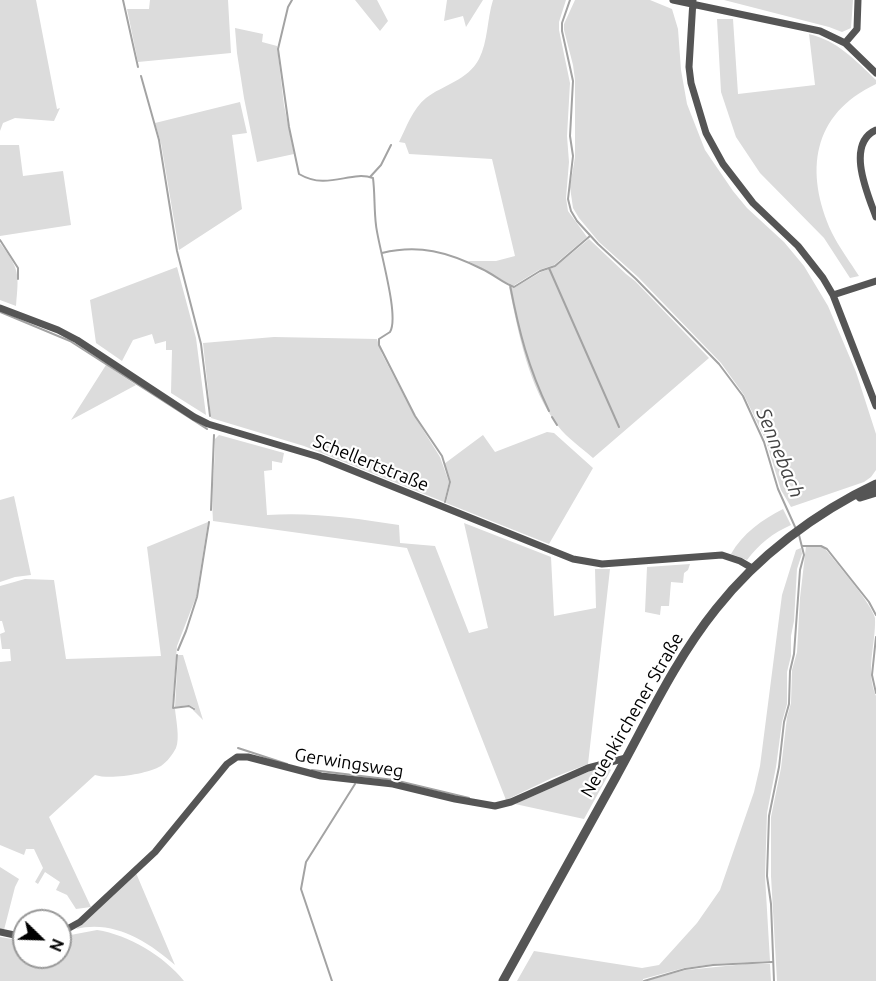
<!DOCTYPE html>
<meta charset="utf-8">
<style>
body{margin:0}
#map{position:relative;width:876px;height:981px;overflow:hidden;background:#fff;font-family:Ubuntu,sans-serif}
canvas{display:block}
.north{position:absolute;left:12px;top:909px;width:60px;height:60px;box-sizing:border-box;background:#fff;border:2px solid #999;border-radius:50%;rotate:113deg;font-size:16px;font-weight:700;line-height:24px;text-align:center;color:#000}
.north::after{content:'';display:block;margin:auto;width:21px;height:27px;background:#000;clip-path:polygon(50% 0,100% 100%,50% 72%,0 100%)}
</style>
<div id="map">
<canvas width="876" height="981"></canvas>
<div class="north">N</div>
</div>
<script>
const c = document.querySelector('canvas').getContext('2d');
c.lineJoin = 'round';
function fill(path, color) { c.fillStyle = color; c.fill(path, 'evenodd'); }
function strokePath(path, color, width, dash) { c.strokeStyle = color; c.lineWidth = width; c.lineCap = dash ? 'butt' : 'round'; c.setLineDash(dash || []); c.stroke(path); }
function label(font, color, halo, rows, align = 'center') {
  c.font = font + ' Ubuntu,sans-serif'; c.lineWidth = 4.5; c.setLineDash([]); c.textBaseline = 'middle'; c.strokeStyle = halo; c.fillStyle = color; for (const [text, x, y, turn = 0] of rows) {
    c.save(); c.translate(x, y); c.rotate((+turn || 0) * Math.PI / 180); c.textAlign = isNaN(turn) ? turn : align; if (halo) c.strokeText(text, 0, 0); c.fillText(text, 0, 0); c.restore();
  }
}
const green = new Path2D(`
 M0,0H36L57,109L60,108L54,121L15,118L3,123L0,131Z
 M150,0H228L231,53L138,62L127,9H149Z
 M355,0H377L388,21L380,31Z
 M447,0H483L466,27L463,16L444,21Z
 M493,0H566L559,22V30L570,83L567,136L569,162L566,198L568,211L587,237L554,265L539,270L513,286L468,261H496L515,256L492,159L409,154L405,143L399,142C406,128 413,108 426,98C443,85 468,80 479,59C488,42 487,19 493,0Z
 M575,0H650L672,9L678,29L681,70L687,104L705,150L733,191L747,208L784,242L804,266L828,306L856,372L876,434V470L871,477L864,482L791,507L781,490L766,441L744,395L721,363L638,277L599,242L579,218L573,208L570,187L575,157V80L573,65L564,30V24Z
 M724,0H853L851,28L842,32L829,27Z
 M717,19H733L738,94L815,85L809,34C838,41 855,60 876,80V84C812,114 804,172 832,233C839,247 850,262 859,276L850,278L824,238L760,173L736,137L721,92Z
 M235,28L263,34L262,42L277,46L284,105L294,154L257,162L244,98L237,53Z
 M240,102L247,133L232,135L242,209L179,250L161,143L155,123Z
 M0,145H19L23,176L63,171L71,225L0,236Z
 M589,239L626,274L635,281L709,358L593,458C582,448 567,438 558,426C528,386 519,335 509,287L514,288L541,272L555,267Z
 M0,243C20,270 19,273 16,306L0,300Z
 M177,267L196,338L206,415L171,393L172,350H166V341L155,344L152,334L133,340L122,361L96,343L90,300Z
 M274,337L377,339L382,354L415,417L440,457L449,482L444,502L304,446L211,418L203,343Z
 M106,365L136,385L71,420Z
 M547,432L554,433L593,468L549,544L446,503L451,482L444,464L483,435L495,452Z
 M219,435L284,453L282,463L272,461V470L264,471L267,515C312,512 354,518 399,525L400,543L435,546L469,633L488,628L464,523L551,557L554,616L596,608L595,569H610L588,764L552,778L506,800L407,548L213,521C211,495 215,466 215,439Z
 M14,496L31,575L15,577L0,582V500Z
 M783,509L791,525C773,533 759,544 747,560L731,554C742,534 763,519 783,509Z
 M208,522L196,597L177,646L172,709H175C176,720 180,738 176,748C173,754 167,762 161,766C147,774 110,780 95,775L49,817L91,907L76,909L67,895L56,890L60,882L45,872L38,884L35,882L43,868L34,849H26L24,855L0,845V662L11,661L10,649H2L0,634L5,632L2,621H0V586L25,579L54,580L66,659L161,656L147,547Z
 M806,546H821L826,550C837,564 872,604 875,618C876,644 865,670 876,696V981H777L771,876V817L781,768L787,717L791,703L792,670L797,652L800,598Z
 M801,548L802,554L797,569L794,621L791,636V656L787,672V704L782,722L776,767L767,813L765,876L770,961L714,964L684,968L643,979V981H517L534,951L642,968L659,965L697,923L720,890L754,792L760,766L782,595L796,550Z
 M690,564L688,570L684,573L683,583L671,582L669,606H661L660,615L645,612L647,567Z
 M178,655H183L203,720L193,710L195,708L189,705L175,707Z
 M608,767L611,770L584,819L515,804L590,771Z
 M0,867L19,879L15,887L4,930L0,929Z
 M136,873L175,965C147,941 114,920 76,929Z
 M97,930C129,935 164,956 184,981H0V937L24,941V957H60V937Z
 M746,964H770L771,981H645L686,970Z`);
const stream = new Path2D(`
 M123,0L138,67
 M292,0L288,7L278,49L289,127L299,174C328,191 350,170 373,178C375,194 374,210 376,225C378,246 400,316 390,332L379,339V345L415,416L442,456L450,482L445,502
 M570,0L562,23V31L573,81L570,136L573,156L568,199L571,211L577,221L598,244L636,279L719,364L743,396L764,442L778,489L796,529
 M141,76L159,140L177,251L201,344L210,416
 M370,177L381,165L391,145
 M0,240L18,268V279
 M382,253C419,244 448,252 482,269C493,274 503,283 514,287L540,271L555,266L590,236
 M549,268L619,427
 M510,285C519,332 528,367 549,411
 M0,312L70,341L207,429
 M552,417L557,425
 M211,510L214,435
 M803,546H821L827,549L869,602L876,615
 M876,637L872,675L876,693
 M178,650L186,631L197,597L209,522
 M177,655L173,708L189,706L194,709
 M238,748L287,764
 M312,770L394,780L469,798
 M332,981L301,889L306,862L355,784
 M644,981L685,969L713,965L772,962
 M774,981L771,904L767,876L769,816L779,767L784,722L789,704L790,671L794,654L800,570L804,555L799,535`);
const minor = new Path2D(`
 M673,0L820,31L845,43L876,73
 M693,0L689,67L691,83L706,133L723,164L753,203L798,246L823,278L833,295L876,406
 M845,43L857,29L858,0
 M876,130C845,144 868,195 876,217
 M833,295L876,281
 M0,308L58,330L77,340L194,417L208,424L319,457L573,559L602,564L722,555L740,561L752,568
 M0,932L24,937
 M60,933L80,922L155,852L227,764L237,757H248L321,776L393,784L455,799L495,806L511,802L588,768L626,758`);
const tertiary = new Path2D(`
 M860,497L876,492
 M503,981C541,913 578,845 616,777C647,721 675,660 716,609C757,557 816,512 876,484`);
const streetNames = [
 ["Schellertstraße",371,463,22],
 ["Neuenkirchener Straße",632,715,-60],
 ["Gerwingsweg",349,763,9]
];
const waterNames = [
 ["Sennebach",780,453,68]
];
fill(green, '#dcdcdc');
strokePath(stream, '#a3a3a3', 2);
strokePath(minor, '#555', 7);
strokePath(tertiary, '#555', 9);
label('18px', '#000', '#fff', streetNames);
label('italic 20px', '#444', '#fff', waterNames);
</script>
